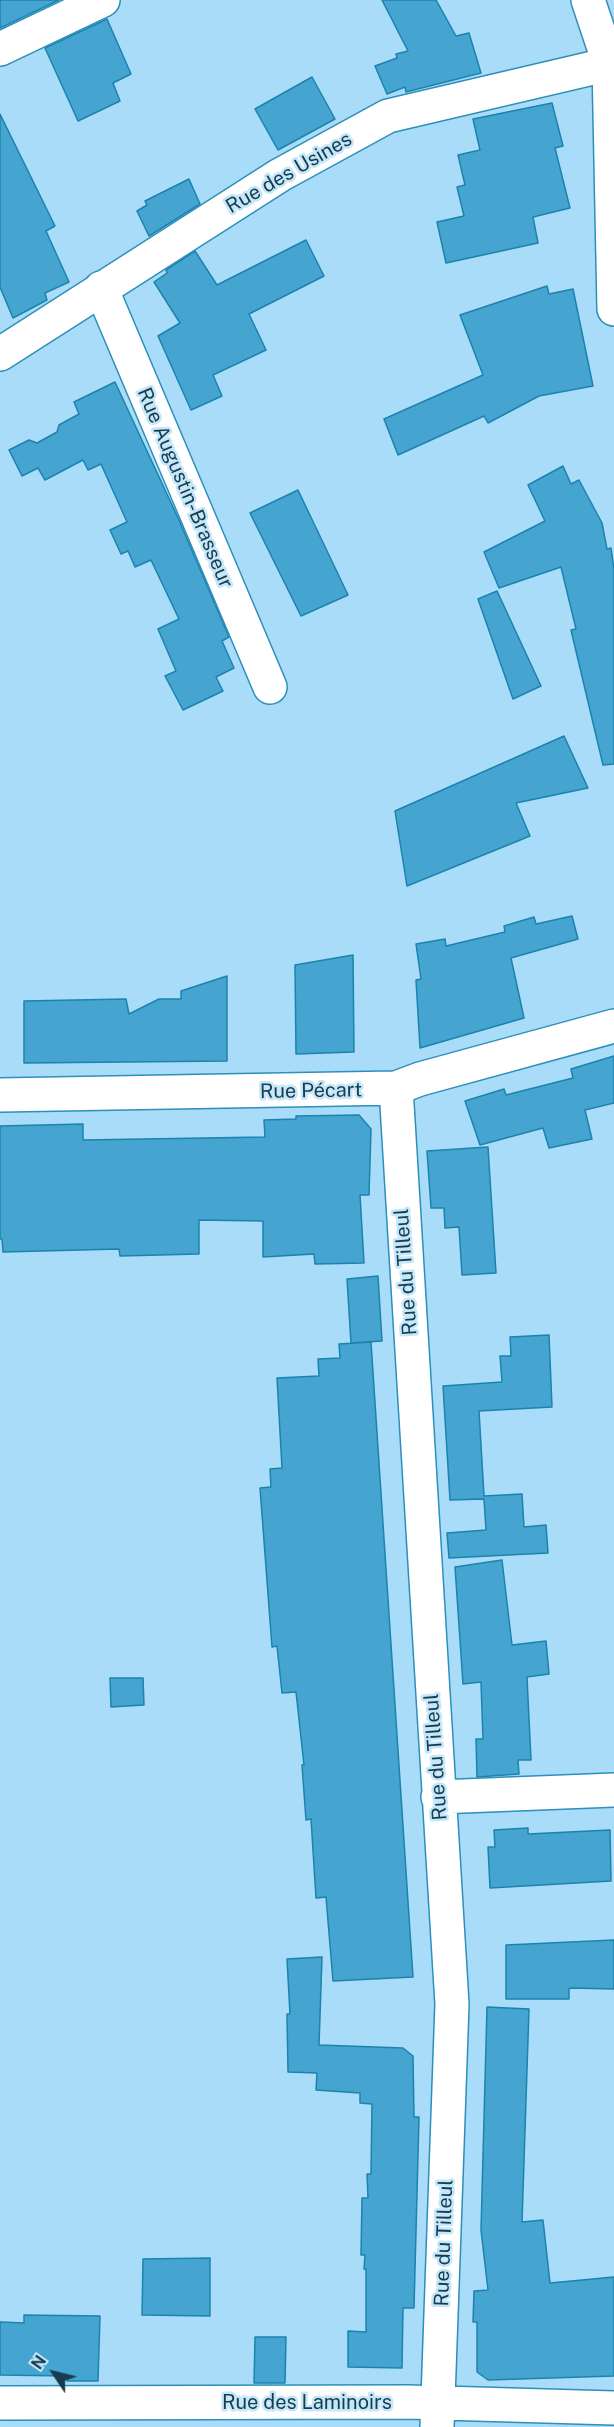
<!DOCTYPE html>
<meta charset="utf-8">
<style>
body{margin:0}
#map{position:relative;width:614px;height:2427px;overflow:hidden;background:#a9dcf8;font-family:"Public Sans",sans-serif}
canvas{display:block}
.north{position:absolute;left:24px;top:2343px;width:60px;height:60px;-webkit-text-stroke:4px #c5e7f9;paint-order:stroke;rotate:305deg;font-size:16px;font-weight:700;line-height:24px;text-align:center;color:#153d4f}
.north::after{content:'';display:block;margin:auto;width:21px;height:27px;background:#153d4f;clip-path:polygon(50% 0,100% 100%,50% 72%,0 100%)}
</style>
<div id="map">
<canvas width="614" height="2427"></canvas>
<div class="north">N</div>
</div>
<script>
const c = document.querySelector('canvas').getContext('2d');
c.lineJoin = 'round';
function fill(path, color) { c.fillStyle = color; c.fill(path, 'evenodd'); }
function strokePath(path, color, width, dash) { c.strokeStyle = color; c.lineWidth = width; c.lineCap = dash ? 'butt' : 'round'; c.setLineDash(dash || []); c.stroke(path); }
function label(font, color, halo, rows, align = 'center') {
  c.font = font + ' "Public Sans",sans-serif'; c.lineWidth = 5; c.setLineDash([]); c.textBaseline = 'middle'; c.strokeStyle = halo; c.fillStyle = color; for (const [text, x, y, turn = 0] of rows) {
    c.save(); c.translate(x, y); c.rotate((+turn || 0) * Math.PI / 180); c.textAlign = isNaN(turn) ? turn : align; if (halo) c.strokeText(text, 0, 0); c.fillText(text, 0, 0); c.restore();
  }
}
const building = new Path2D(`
 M0,0H59L0,28Z
 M382,0H436L456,36L469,33L481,73L406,92L405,87L387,94L375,66L397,58L396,54L408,51Z
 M107,19L131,74L113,83L120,101L78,121L45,48Z
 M312,77L335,119L278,150L255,109Z
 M552,103L563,146L555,148L570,208L533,217L538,243L446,263L437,222L464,216L457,187L465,185L458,155L480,150L473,119Z
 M0,114L55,226L46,231L69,282L45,293L47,300L13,318L0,287Z
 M189,179L200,204L149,236L137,211L147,205L145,201Z
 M306,240L324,276L249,314L266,350L213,375L222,396L191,410L158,336L180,323L154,282L167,273L166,270L195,251L217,285Z
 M547,286L549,294L573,289L593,386L539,396L488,423L484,416L398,455L384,419L483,375L460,315Z
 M115,382L179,520L229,637L222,641L234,668L216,677L223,691L183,710L165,676L176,671L158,629L179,619L151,560L135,567L128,551L121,554L110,530L127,522L101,464L88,470L83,460L45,480L38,468L22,476L9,450L29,440L37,443L57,432L59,425L79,414L74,402Z
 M563,466L571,484L579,480L602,523L607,549L611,548L614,569V764L603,765L571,630L576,629L561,567L499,588L484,552L545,521L528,485Z
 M298,490L348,595L301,616L250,513Z
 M497,591L541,686L513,699L478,599Z
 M564,736L588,788L516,803L530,836L407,886L395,811Z
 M572,916L578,939L511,958L524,1018L420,1048L416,980L421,979L416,944L445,939L446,946L505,932L504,926L534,917L536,924Z
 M353,955L354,1052L296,1054L295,965Z
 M227,976V1061L24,1063V1001L126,999L129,1014L159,999H181V991Z
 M614,1056V1103L585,1110L592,1139L549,1148L543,1128L480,1145L465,1101L504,1089L506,1095L573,1078L571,1069Z
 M359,1115L371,1129L369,1195H360L364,1263L315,1264L314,1254L263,1257V1221L199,1220V1254L120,1256L119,1249L3,1252L2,1239H0V1126L83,1124V1140L265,1137L264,1120L296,1119V1116Z
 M488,1147L496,1273L462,1275L459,1227L445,1228L444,1208H431L427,1151Z
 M378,1276L382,1341L351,1343L347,1279Z
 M549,1335L552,1407L479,1411L484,1496L522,1494L524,1527L546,1525L548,1553L449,1558L447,1533L486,1530L484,1499L450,1500L443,1386L502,1382L500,1356H511L510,1337Z
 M371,1342L413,1977L333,1981L326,1897L316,1898L311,1819L306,1820L302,1765H304L296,1692L282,1693L277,1646L272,1647L260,1488L271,1487L270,1469L282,1468L277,1378L319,1376L318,1359L340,1358L339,1344Z
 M502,1560L512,1645L546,1641L549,1674L527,1677L531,1760H518L519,1774L477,1777L476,1739H483L481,1682L463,1684L455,1567Z
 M110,1678H143L144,1705L111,1707Z
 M528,1828V1834L610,1830L611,1881L490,1888L488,1847H495L494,1830Z
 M614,1940V1989L571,1988L569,1989V1999H506V1945Z
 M322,1957L319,2045L403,2048L413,2056L414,2117H419L414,2308H403L402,2368L348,2367V2331L366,2332V2269H364L365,2255H361L362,2198H368L367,2174H371L372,2104L360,2103V2093L316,2090L317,2073L288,2072L287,2014H290L287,1959Z
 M487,2007L529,2009L522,2222L543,2220L550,2283L614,2277V2376L488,2380L477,2372V2322H473L474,2291L488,2290L481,2230Z
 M210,2258V2316L142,2315L143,2259Z
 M24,2315L100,2316L98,2381H67V2376L0,2375V2322L24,2323Z
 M255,2337H286L285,2383H254Z`);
const minor = new Path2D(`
 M588,0L609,63L614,309
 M0,49L103,0
 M101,288L270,687
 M0,354L280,175L388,116L614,63
 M396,1088L452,2004L437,2427
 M0,1095L396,1088L420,1079L614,1026
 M438,1797L614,1790
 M0,2403L408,2402L614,2408`);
const streetNames = [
 ["Rue des Usines",289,173,-30],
 ["Rue Augustin-Brasseur",185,488,67],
 ["Rue Pécart",311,1091,-1],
 ["Rue du Tilleul",406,1272,-94],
 ["Rue du Tilleul",436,1757,-94],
 ["Rue du Tilleul",444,2243,-88],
 ["Rue des Laminoirs",307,2403]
];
fill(building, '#46a4d1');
strokePath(building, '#1c83ae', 1.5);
strokePath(minor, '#2d8fba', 36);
strokePath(minor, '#fff', 33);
label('20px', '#153d4f', '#c5e7f9', streetNames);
</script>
